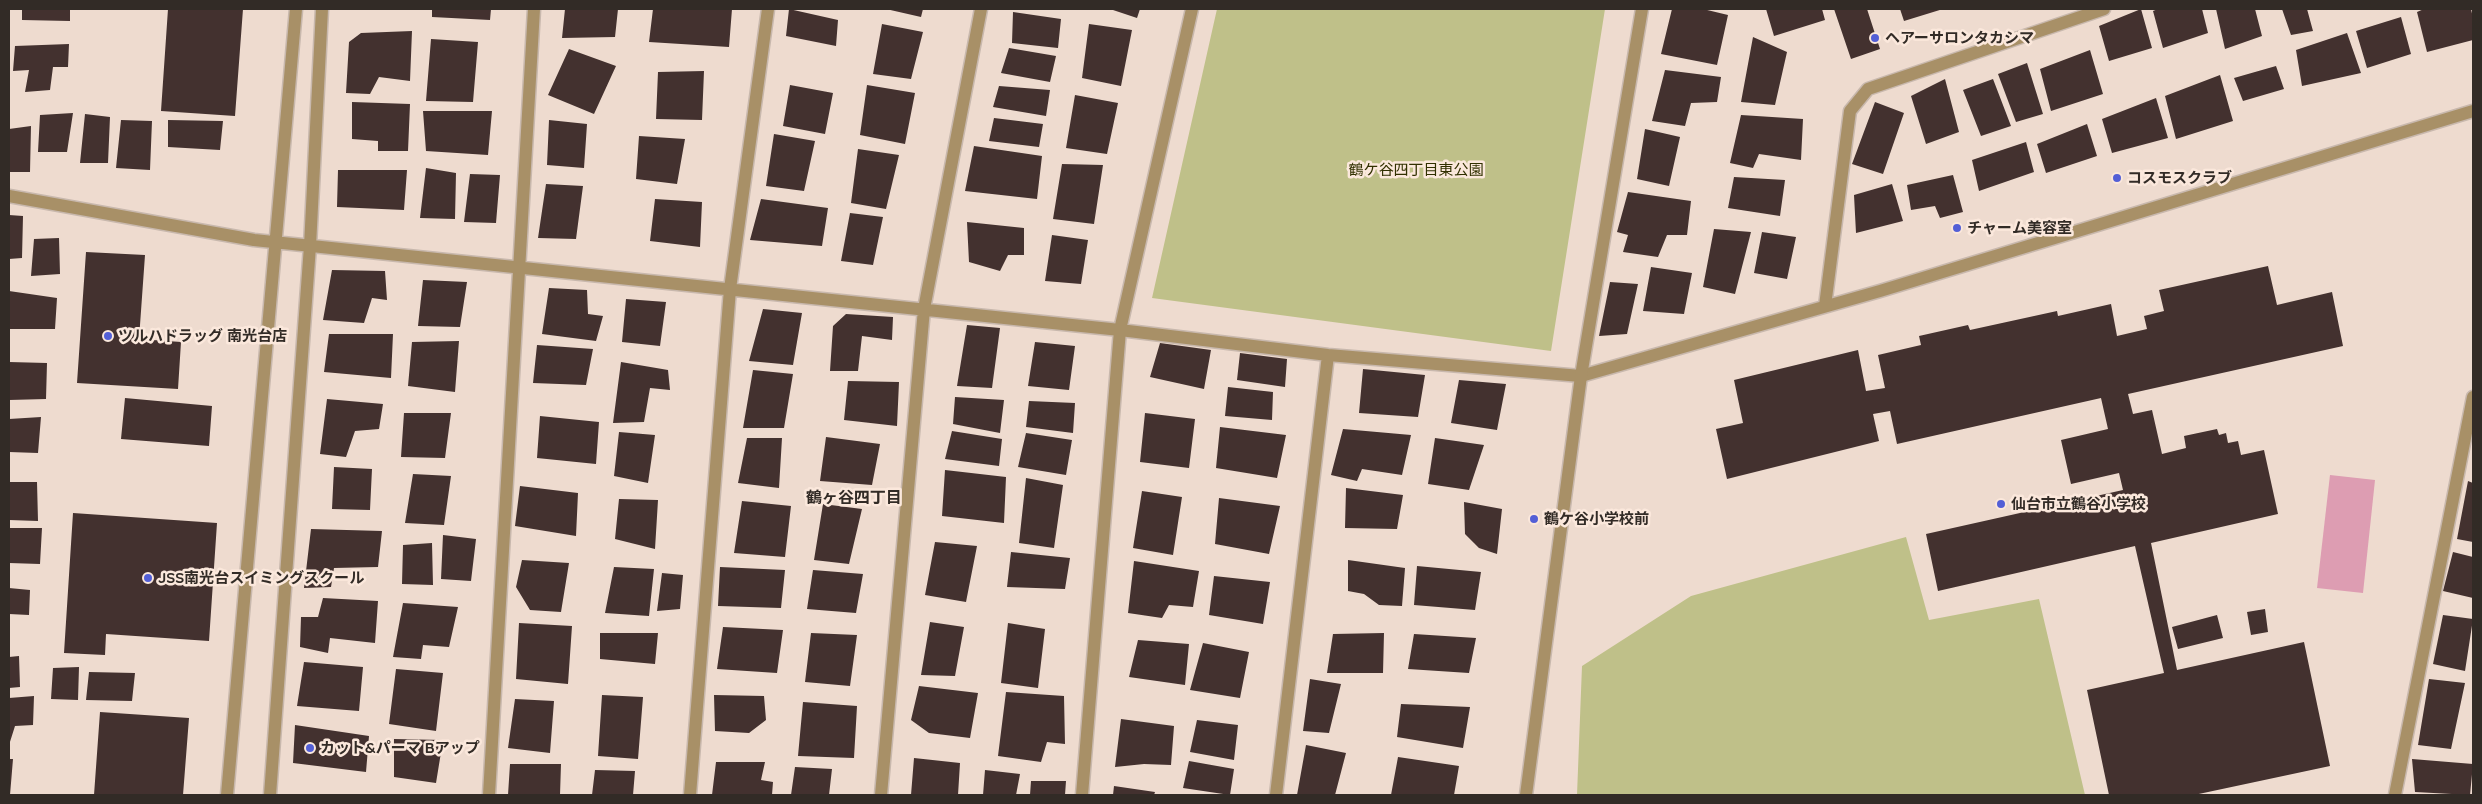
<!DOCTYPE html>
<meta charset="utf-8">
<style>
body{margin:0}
#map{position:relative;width:2482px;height:804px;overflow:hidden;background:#eedbcf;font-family:Quicksand,sans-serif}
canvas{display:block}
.frame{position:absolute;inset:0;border:10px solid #322b26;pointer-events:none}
</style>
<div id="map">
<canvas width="2482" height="804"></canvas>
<div class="frame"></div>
</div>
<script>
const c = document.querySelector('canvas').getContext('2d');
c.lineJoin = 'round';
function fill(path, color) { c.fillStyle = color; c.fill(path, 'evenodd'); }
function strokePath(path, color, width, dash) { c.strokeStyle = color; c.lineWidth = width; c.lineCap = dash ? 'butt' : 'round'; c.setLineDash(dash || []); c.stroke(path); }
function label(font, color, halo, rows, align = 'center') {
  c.font = font + ' Quicksand,"Noto Sans JP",sans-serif'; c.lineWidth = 5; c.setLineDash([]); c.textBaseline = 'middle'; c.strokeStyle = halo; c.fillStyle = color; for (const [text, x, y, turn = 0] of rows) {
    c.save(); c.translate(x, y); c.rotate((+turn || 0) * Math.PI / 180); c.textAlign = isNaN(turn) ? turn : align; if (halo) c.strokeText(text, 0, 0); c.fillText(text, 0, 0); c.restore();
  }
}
const green = new Path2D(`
 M1217,9H1605L1551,351L1152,298Z
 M1906,537L1929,620L2039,599L2085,795H1577L1582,666L1691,596Z`);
const water = new Path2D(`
 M2330,475L2375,480L2363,593L2317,588Z`);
const building = new Path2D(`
 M22,9H70V21L22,20Z
 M168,9H243L235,116L161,111Z
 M432,9H491L490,20L432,17Z
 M565,9H618L615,37L562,38Z
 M653,9H732L729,47L649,42Z
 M789,9L838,20L836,46L786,36Z
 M886,9H923L921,17Z
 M1110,9H1140L1137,18Z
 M1672,9H1703L1728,15L1717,65L1661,54Z
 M1766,9H1822L1825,20L1774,36Z
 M1834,9H1867L1880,49L1851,59Z
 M1900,9H1943L1904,21Z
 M2141,9L2152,48L2109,61L2099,26Z
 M2158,9H2202L2208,33L2163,48L2153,11Z
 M2216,9H2255L2262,36L2225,49Z
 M2282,9H2307L2313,31L2291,35Z
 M2424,9H2471L2473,18V40L2427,52L2417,12Z
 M1013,12L1061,19L1058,48L1012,43Z
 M2401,17L2411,54L2367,68L2356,31Z
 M882,24L923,32L911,79L873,74Z
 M1089,24L1132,30L1121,86L1082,78Z
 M412,31L410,81L379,77L370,94L346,93L349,42L361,33Z
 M2347,33L2361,73L2302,86L2296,50Z
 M1753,37L1787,52L1775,105L1741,102Z
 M431,39L478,42L473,102L426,101Z
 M69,44L68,67H53L50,90L25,92L29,70L13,71L15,46Z
 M1009,48L1056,56L1050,82L1001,73Z
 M569,49L616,66L594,114L548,95Z
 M2090,50L2103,94L2051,111L2040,69Z
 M2027,63L2043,114L2016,122L1998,74Z
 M2276,66L2284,89L2243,101L2234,78Z
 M1665,70L1721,77L1717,102L1691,103L1685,126L1652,121Z
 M704,71L702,120L656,119L658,72Z
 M2220,75L2233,121L2176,139L2165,96Z
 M1945,79L1959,132L1926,144L1911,96Z
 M1993,79L2011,126L1981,136L1963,90Z
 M790,85L833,93L825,134L783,126Z
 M867,85L915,93L905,144L860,135Z
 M999,86L1050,90L1046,116L993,107Z
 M1075,95L1118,103L1107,154L1066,148Z
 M2156,98L2168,138L2112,153L2102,119Z
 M352,102L410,104L408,151H378V141L352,139Z
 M1875,102L1904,113L1883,174L1852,164Z
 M423,111H492L488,155L426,151Z
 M73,113L67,152H38L40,115Z
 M85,114L110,117L108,163H80Z
 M1741,115L1803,119L1801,160L1759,154L1753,168L1730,163Z
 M994,118L1043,124L1039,147L989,141Z
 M121,120L152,121L150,170L116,168Z
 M168,120L223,121L220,150L168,147Z
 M549,120L587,124L584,168L547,165Z
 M2087,124L2097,156L2046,173L2037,144Z
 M31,126L30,172H9V129Z
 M1645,129L1680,137L1669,186L1637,179Z
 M774,134L815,141L804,191L766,186Z
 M639,136L685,139L677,184L636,179Z
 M2026,142L2034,172L1979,191L1972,160Z
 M974,146L1042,156L1037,199L965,191Z
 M858,149L899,155L886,209L851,203Z
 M1062,164L1103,165L1094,224L1053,219Z
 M426,168L456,173L455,219L420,218Z
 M338,170H407L404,210L337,207Z
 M470,174L500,175L496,223L464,222Z
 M1953,175L1963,212L1940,218L1935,206L1911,210L1907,185Z
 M1734,177L1785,180L1780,216L1728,208Z
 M546,184L583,186L576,239L538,238Z
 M1892,184L1903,221L1856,233L1854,195Z
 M1628,192L1691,201L1687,235H1667L1658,257L1623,252L1628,235L1617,232Z
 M655,199L702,202L700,247L650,241Z
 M761,199L828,208L822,246L750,240Z
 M850,213L883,217L873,265L841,261Z
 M9,215L23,216L22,258L9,259Z
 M967,222L1024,228V255H1008L1000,271L969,262Z
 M1714,229L1751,232L1735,294L1703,287Z
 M1762,232L1796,237L1787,279L1754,273Z
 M1052,235L1088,240L1081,284L1045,281Z
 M59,238L60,274L31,276L34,239Z
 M86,252L145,255L139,339L181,342L178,389L77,383Z
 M2268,266L2277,305L2332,292L2343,346L2128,394L2133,414L2152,410L2162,454L2186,448L2184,436L2217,429L2219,435L2226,433L2228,443L2238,441L2241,455L2264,450L2278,514L2151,543L2177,670L2304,642L2330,766L2194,795H2109L2087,690L2164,673L2135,546L1938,591L1926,534L2123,490L2119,473L2071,484L2061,440L2108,429L2101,398L1897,444L1890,411L1873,414L1879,441L1727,479L1716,429L1743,423L1734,380L1858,350L1866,391L1885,388L1878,355L1921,345L1919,336L1968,325L1970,330L2057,311L2058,316L2111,304L2117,336L2147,329L2144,316L2164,311L2159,290Z
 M1651,267L1692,273L1684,314L1643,311Z
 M332,270L385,271L387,300L372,298L364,323L323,320Z
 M423,280L467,282L460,327L418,326Z
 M1610,282L1638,284L1627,334L1599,336Z
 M549,288L587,290L588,314L603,316L596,341L542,334Z
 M9,291L57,298L55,329H9Z
 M626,299L666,302L660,346L622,342Z
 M763,309L802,313L793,365L749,361Z
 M846,314L893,317L892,340L862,336L858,371H830L833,326Z
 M967,325L1000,328L992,388L957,386Z
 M329,334H393L391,378L324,372Z
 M459,341L455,392L408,386L412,342Z
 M1035,342L1075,346L1069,390L1028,386Z
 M1160,343L1211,350L1204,389L1150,377Z
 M537,345L593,349L586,385L533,383Z
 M1240,353L1287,359L1285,387L1237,380Z
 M9,362L47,363L46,399L9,400Z
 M621,362L668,370L670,390L650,388L644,422L613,423Z
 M1363,369L1425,375L1418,417L1359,413Z
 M753,370L793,374L784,428H743Z
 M1459,380L1506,384L1497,430L1451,423Z
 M848,381L899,382L897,426L844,420Z
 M1228,387L1273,392L1272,420L1225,416Z
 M955,397L1004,400L1000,433L953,424Z
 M125,398L212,406L209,446L121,439Z
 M327,399L383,404L379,429L355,431L346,457L320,454Z
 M1029,401L1075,403L1073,433L1026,427Z
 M404,413H451L445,458L401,457Z
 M1145,413L1195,419L1189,468L1140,462Z
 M540,416L599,422L596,464L537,458Z
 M41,417L38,453L9,452V419Z
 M1220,427L1286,435L1277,478L1216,468Z
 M1343,429L1411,435L1402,475L1362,469L1357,481L1331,475Z
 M952,431L1002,439L999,466L945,459Z
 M619,432L655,435L648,483L614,476Z
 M1026,433L1072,440L1066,475L1018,467Z
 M826,437L880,444L872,485L820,481Z
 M747,438H782L779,488L738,483Z
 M1435,438L1484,445L1469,490L1428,484Z
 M334,467L372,469L370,510L332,509Z
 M945,470L1006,477L1004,523L942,516Z
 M413,474L451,476L444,525L405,523Z
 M1026,478L1063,485L1054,548L1019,543Z
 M2468,481L2473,483V542L2457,539Z
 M9,482H37L38,521L9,520Z
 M520,486L578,493L576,536L515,526Z
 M1346,488L1403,495L1397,529L1345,528Z
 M1142,491L1182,497L1173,555L1133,548Z
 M1219,498L1280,506L1269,554L1215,544Z
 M619,499L658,500L655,549L615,539Z
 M742,501L791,506L785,557L734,553Z
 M1464,502L1502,509L1497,554L1479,548L1465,534Z
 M823,504L862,509L849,564L814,560Z
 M73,513L217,523L209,641L106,634L105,655L64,653Z
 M9,528H42L40,564L9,563Z
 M311,529L382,531L378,567L334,568L331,587L304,588Z
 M443,535L476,539L471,581L441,579Z
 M935,542L977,546L966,602L925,595Z
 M432,543L433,585L402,584L403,545Z
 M1011,552L1070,558L1065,589L1007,587Z
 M2453,552L2473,557V598L2443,591Z
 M522,560L569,563L561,612L530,610L516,587Z
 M1348,560L1405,568L1402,606L1379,605L1364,594L1348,591Z
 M1134,561L1199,571L1193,607L1169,605L1162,618L1128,613Z
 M1417,566L1481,572L1475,610L1414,605Z
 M614,567L654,569L649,616L605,613Z
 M720,567L785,570L781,608L718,606Z
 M813,570L863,574L856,613L807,609Z
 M662,573L683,575L680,609L657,611Z
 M1214,576L1270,582L1263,624L1209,615Z
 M9,588L30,590L29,615L9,614Z
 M323,598L378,601L375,643L330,638L328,653L300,647L301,617H318Z
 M403,603L458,607L449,647L423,645L421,659L393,657Z
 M2265,609L2268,632L2251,635L2247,612Z
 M2217,615L2223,638L2178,649L2172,627Z
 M2443,615L2473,619L2465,671L2433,664Z
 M930,622L964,627L955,676L921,675Z
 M519,623L572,626L568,684L516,679Z
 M1008,623L1045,629L1038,688L1001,683Z
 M723,627L783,630L777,673L717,669Z
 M600,633H658L655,664L600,659Z
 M811,633L857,635L850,686L805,682Z
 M1384,633L1383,673H1327L1333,634Z
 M1414,634L1476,638L1469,673L1408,669Z
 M1138,640L1189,644L1185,685L1129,677Z
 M1203,643L1249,652L1240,698L1190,690Z
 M19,656L20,687L9,688V657Z
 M304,662L363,667L359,711L297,706Z
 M79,667L78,700L51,699L53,668Z
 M396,669L443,673L436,731L389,724Z
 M89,672L135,673L132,701L86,700Z
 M1310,679L1341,684L1329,733L1303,731Z
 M2429,679L2465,683L2451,749L2418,745Z
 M919,686L978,693L970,738L929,733L911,720Z
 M1006,692L1064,696L1065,744L1047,742L1041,762L998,756Z
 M602,695L643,697L638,759L598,756Z
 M714,695L764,696L766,720L749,733L715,731Z
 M34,696L33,725L15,726L9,745V698Z
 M515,699L554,701L550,753L508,748Z
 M803,702L857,706L854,758L798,756Z
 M1401,704L1470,707L1463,748L1397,737Z
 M100,712L189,718L183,795H94Z
 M1121,719L1174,726L1171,765L1144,764L1115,767Z
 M1197,720L1238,725L1234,760L1190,752Z
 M295,725L369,736L366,772L293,763Z
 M394,739L443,740L436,783L394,777Z
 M1306,745L1346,753L1335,795H1297Z
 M1398,757L1459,766L1454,795H1391Z
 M914,758L960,763L958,795H911Z
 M9,759H13L10,795H9Z
 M2412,759L2473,764L2470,795L2415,792Z
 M1189,761L1234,769L1230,795L1183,788Z
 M716,762H765L761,780L773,782L772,795H712Z
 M510,764H561L560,795H508Z
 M795,767L832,769L829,795H791Z
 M595,770L635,771L633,795H592Z
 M985,770L1020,774L1016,795H983Z
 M1031,781H1066L1065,795H1030Z
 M1114,786L1155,792L1154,795H1113Z`);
const minor = new Path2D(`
 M9,196L254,240L1120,330L1328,355L1581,376L1880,291L2473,111
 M1825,306L1850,111L1868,89L2104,9
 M227,795L296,9
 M270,795L310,246L322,9
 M489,795L534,9
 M690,795L730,289L768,9
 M881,795L924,309L981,9
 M1082,795L1120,330L1192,9
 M1276,795L1328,355
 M2395,795L2473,397`);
const tertiary = new Path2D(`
 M1526,795L1581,376L1642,9`);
const markers = [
 [1875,38,5,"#535fd6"],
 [2117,178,5,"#535fd6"],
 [1957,228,5,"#535fd6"],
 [108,336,5,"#535fd6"],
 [2001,504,5,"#535fd6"],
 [1534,519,5,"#535fd6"],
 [148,578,5,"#535fd6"],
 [310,748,5,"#535fd6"]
];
const poiNames = [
 ["ヘアーサロンタカシマ",1885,38],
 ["コスモスクラブ",2127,178],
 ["チャーム美容室",1967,228],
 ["ツルハドラッグ 南光台店",118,336],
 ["仙台市立鶴谷小学校",2011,504],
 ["鶴ケ谷小学校前",1544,519],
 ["JSS南光台スイミングスクール",158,578],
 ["カット&パーマ Bアップ",320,748]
];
const parkNames = [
 ["鶴ケ谷四丁目東公園",1416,170]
];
const neighbourhoodNames = [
 ["鶴ヶ谷四丁目",854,498]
];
fill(green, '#bfc089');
fill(water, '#dd9db2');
fill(building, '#43312f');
strokePath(minor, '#c8b8ad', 15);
strokePath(tertiary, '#c8b8ad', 15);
strokePath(minor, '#a89067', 12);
strokePath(tertiary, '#a89067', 12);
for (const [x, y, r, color] of markers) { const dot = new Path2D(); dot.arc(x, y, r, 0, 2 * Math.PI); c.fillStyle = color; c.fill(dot); strokePath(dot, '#fbe8dc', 2); }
label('bold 15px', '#322b26', '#fbe8dc', poiNames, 'left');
label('15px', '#313000', '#fbe8dc', parkNames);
label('bold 16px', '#322b26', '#fbe8dc', neighbourhoodNames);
</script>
